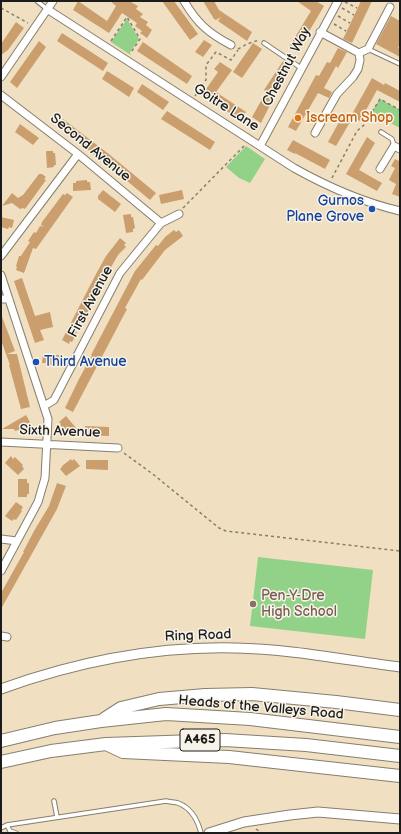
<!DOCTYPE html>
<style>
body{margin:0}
#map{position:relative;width:401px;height:834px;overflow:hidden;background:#f0e0c1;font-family:"Balsamiq Sans",sans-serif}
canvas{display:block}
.frame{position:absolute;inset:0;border:2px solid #1c1c1c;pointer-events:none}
</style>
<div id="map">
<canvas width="401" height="834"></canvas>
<div class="frame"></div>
</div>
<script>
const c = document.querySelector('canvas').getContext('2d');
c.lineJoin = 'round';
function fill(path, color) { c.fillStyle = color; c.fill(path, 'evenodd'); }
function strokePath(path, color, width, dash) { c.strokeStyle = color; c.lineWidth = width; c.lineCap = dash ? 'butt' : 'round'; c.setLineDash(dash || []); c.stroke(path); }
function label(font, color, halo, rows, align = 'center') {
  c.font = font + ' "Balsamiq Sans",sans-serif'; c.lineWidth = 3; c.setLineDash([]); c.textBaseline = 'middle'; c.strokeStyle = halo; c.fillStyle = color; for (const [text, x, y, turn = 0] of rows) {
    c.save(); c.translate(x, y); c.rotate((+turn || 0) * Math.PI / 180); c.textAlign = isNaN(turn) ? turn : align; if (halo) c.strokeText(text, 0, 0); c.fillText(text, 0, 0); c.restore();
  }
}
const green = new Path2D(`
 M127,19L139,39L129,54L111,42Z
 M380,99L398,109L400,106V128L371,113Z
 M246,146L265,159L250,183L239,178L226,167Z
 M258,557L373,570L365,639L250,626Z`);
const building = new Path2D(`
 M78,1L107,21L116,6L110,1H129L138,6L136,9L143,14L140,17L148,22L146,25L152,30L147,38L140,33L142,31L135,26L137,23L122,13L109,33L73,10Z
 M162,1H174L198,34L190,40Z
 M203,1H214L219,10L252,32L247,41L218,21L221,17L216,20L214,19Z
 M297,1H316L324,6L297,52L289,47L311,11Z
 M361,1H372L352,43L343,39Z
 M391,16L400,21V43L398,48L400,49V57L376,44Z
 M16,22L24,28L8,50L1,55V44Z
 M62,33L108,63L103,71L57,41Z
 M204,40L212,45L203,57L195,52Z
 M39,41L46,47L17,88L10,82Z
 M143,42L192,76L187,84L137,51Z
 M253,43L262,49L242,78L233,72Z
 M338,48L347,52L338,68L336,66L324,88L332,92L329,98L318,93L296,131L288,127L316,75L319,76L327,62L330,63Z
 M283,61L292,66L271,98L273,99L261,123L252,117L266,92L264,90Z
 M220,62L232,70L216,92L246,112L240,120L202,95L218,72L214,69Z
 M107,71L134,88L129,97L102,79Z
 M372,78L384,85L385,83L400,91V102L377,90L360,121L353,117L336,146L328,142L344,113L351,116Z
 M142,84L169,102L163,110L137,92Z
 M167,111L215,142L210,150L161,119Z
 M63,119L110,155L156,193L150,200L109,166L60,128L58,126Z
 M20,124L39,138L33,145L15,132Z
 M367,137L375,143L359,170L382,183L377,191L346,174Z
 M293,140L330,160L325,169L295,153V154L287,150Z
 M46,151H53V153H55L56,165H54V167L47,168Z
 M395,159L399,161L400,159V197L392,194L396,184L389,180L395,168L391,166Z
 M39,174H42L46,177L44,179L46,180L25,209L23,208L20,209L12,203L2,206L12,193L18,198L23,195Z
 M87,180V182H90L91,190L73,191V183H76V181Z
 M103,190L121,204L115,212L98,199V196Z
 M182,190L184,199L161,204L159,195Z
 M67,193L73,197L36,249L33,248L24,273L16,270L17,267L16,266L19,256H21L30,242L28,241L34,232L36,233L40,226L44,227L41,225L42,222L63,194L65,195Z
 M131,214V217H133L135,228L133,229V232L126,233L123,215Z
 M1,217L14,220L12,228L9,227L8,229L1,227Z
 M174,230L176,232L179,230L183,236L165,250L142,280L141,279L125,308L127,309L73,412L65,408L79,379L92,355H91L135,271L156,245L158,246L165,237Z
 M120,238L126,243L124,245L126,247L118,255L106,276L104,275L98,287L100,288L95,298L93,297L87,309H89L84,320L82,319L76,331L77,332L72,342L70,341L69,344L62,340L96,274L106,256Z
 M22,278L35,316L50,312L53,327L40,330L44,340L35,343L14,281Z
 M1,314L15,351L7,354H17L30,407L21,409L9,365H10L1,340Z
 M43,355H60V363H57V365H46V363H42Z
 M26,415L30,422L27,424L28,425L19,431L18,430L15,431L14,429H2Z
 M66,416L77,429L71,434L69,432L67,433L60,425L61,424L59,422Z
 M85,426L109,427V436L84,435Z
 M11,456L13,459L15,457L23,465L22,466L24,469L18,475L5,463Z
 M71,459L72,461L74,459L80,466L66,476L60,469L62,467V466Z
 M86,460H108V470L86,469Z
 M18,479H27V483H29V494H27V497H18Z
 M57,483L66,486L57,509L1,609V593L24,552H23L34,531L49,506Z
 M16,502L23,507L21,510L22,511L16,520L14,519L12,521L5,516Z`);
const path = new Path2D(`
 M345,2L357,8
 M1,8L28,23
 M342,8L354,15
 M338,16L350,23
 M334,24L346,31
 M111,41L127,17L140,39L130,54
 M238,49L247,44L259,40
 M195,96L206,80V65L216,52L231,60L238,50
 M332,178L357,131L364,125L380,99L400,110
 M183,208L245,145
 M124,453L154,475L219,528L226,531L400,551
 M256,829L262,833`);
const service = new Path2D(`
 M37,1L47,9
 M264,43L301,68
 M368,49L400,64
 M381,132L392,139L394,146
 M54,801L57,817
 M7,825L10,831L16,833
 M1,828L7,825L166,801C170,802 175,802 178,803C191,808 198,821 201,833`);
const minor = new Path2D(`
 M184,1C197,23 208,33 231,45
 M47,9L294,168C328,187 362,202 400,211
 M320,32L359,53
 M1,77L53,1
 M1,95L78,154L161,223
 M315,133L337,94L353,77L358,69L360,60L359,53L368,49L390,7
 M260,146L338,1
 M380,169L394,146L400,149
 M1,256L78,154
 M1,275L48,419L45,478L38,502L1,571
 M1,299H9
 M44,406L54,400L120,273L161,223L179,214
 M1,442L118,448
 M1,539L17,541
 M1,636L7,637`);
const tertiary = new Path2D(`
 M1,689C76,662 154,646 235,648C290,649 345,660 400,667
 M209,833L244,822L290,815L318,812L400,819`);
const trunk = new Path2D(`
 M104,719L121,708L159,699L205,695L252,694L336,702L400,710
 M1,741L55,728L101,721L166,714L250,719L400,737
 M106,744L123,752L229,757L400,776
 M1,762L51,751L106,744L225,740L306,745L400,756`);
const markers = [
 [298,118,4,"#e8710a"],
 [372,209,4,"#1a4fb4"],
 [36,362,4,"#1a4fb4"],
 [253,604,4,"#8d6e63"]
];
const shields = [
 [200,740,40]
];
const shieldNames = [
 ["A465",200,740]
];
const streetNames = [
 ["Chestnut Way",287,67,-62],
 ["Goitre Lane",226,108,33],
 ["Second Avenue",90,148,39],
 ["First Avenue",91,302,-62],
 ["Sixth Avenue",60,432,2],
 ["Ring Road",198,636,-2],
 ["Heads of the Valleys Road",261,708,5]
];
const foodNames = [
 ["Iscream Shop",306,118]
];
const transitNames = [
 ["Gurnos",364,201],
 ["Plane Grove",364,217],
 ["Third Avenue",44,362,"left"]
];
const educationNames = [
 ["Pen-Y-Dre",261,596],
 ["High School",261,612]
];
fill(green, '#92d288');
fill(building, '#cb9e6e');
strokePath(service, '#867e6e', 5.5);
strokePath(minor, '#867e6e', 9);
strokePath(tertiary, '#867e6e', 11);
strokePath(trunk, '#867e6e', 14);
strokePath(path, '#867e6e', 1.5, [3, 3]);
strokePath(service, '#fff', 3.5);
strokePath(minor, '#fff', 7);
strokePath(tertiary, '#fff', 9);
strokePath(trunk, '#fff', 12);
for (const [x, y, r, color] of markers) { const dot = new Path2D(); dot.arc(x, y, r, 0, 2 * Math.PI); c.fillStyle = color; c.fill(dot); strokePath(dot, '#f7f3e8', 1.5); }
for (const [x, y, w] of shields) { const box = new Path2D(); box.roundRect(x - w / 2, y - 11, w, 22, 3); c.fillStyle = '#f7f3e8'; c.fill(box); strokePath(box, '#1c1c1c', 1); }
label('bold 13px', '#1c1c1c', null, shieldNames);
label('14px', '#1c1c1c', '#f7f3e8', streetNames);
label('14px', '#c56008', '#f7f3e8', foodNames, 'left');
label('14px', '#164399', '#f7f3e8', transitNames, 'right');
label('14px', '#785e54', '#f7f3e8', educationNames, 'left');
</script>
